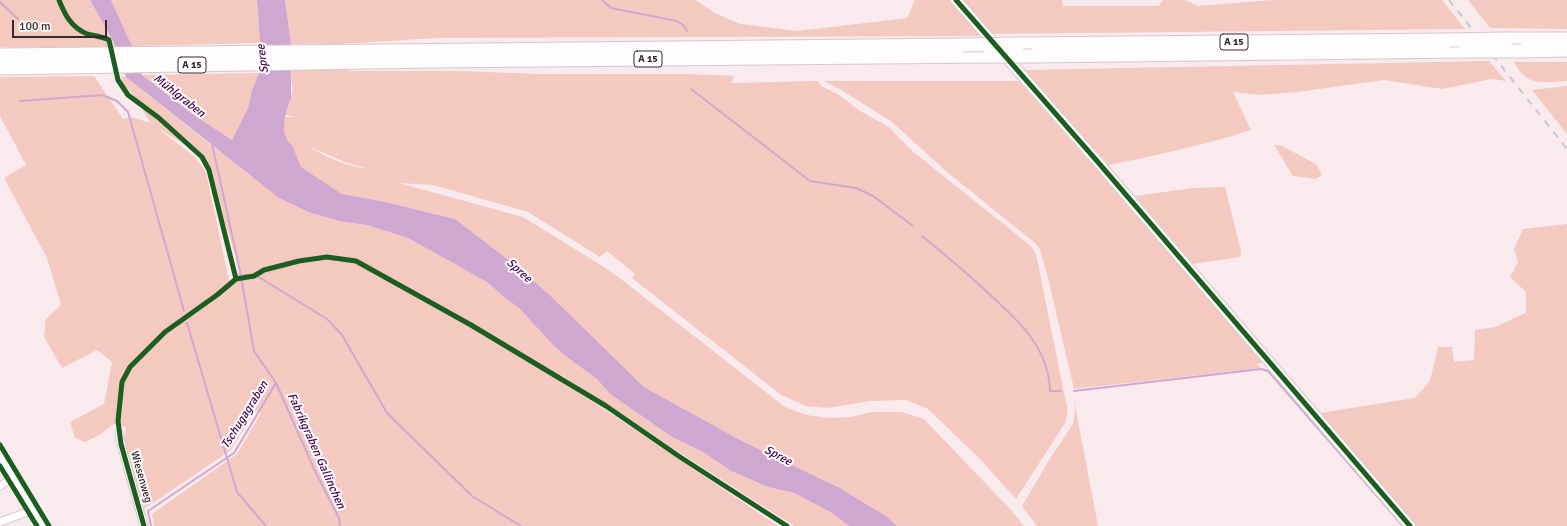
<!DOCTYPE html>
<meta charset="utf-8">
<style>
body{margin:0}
#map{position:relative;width:1567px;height:526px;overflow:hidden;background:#f9eaee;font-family:Signika,sans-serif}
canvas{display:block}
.scale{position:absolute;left:12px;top:20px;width:95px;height:18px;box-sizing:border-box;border:2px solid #35292c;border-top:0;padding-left:5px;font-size:12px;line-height:14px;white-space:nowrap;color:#35292c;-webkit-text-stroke:3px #fff;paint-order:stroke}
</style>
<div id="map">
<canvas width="1567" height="526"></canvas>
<div class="scale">100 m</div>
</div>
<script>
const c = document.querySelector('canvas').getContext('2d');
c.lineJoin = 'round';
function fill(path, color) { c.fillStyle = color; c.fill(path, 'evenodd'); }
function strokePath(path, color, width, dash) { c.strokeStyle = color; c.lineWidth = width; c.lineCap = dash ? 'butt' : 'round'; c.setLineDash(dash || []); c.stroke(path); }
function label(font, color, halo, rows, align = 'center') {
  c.font = font + ' Signika,sans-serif'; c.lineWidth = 4; c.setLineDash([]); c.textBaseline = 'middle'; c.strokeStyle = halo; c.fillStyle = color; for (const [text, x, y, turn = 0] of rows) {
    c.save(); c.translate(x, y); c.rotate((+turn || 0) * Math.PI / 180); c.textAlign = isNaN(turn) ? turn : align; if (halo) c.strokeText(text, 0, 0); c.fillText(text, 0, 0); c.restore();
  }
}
const green = new Path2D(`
 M0,0H90L112,39L109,41L110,47H0Z
 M111,0H257L260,43L132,46Z
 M285,0H695L715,13L740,24L798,31L907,18L915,0H950L984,36L435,38L340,44H291Z
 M962,0H1062L1063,6H1159L1163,0H1185L1198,6L1273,0H1442L1465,29L991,34Z
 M1468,0H1567V29L1490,28Z
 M1489,61L1506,81L1492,79L1442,89L1384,80L1297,92L1260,95L1233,92L1251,130C1205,145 1157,155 1109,165L1023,70Z
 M1514,62H1567V81C1542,82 1528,88 1514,62Z
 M291,69H341L351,71H459L539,74H687L734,76L731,83L818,81L821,86L839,95L860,111L889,127L911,150L1031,246L1036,254L1065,398C1068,408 1068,414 1065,423L1016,499L981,460L928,409L906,400L871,401L827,408L805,406L780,394L632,278L635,274L607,251L600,257L528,212L433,185L399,183L523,217L596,262L617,276L785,407L806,415L830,418L851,417L872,412H901L924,419L1011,510L1024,526H897L886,516L838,487L742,441L644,387L555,300L523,271L455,219L386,202L342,194L301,167L293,147L288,141L284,132L285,117H295L286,115L290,99H291V95H292L293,86H292ZM308,146L345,162L368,169C347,166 326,158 308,146Z
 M259,73L252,90L248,108L232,140L194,115L142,75Z
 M94,76L123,119L131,117L151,123L131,92L122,84L121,77H126L212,146L230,158L248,174L344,222L367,225L408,238L487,282L504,297L519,308L553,345L568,358L597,379L610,394L672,437L703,452L731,471L768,487L794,493L832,513L849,526H794L674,449L561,375L559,381L604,409L778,526H154L152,514L237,454L261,413L255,410L231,450L144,509L124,439L126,427L113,424L101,434L85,442L75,438L70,422L104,404L112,362L97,350L62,368L44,337L46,319L61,305L47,258L4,178L26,165L0,116V77ZM156,127L204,156L211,169L224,219L240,271L229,281L206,172L195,157Z
 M824,81H1019L1264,362L1256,364L1261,368L1074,389L1048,278L1040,249L1035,243L947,172L892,122L843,91Z
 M1567,86V134L1532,90Z
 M1274,145L1282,146L1316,164L1322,175L1315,179L1293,176Z
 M1225,187L1241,251L1240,257L1193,264L1135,196L1193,188Z
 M1567,224V526H1416L1320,413L1415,398L1430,381L1438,347H1452L1454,362L1474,360L1475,330L1495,327L1526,313V292L1510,277L1518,262L1514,249L1523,229Z
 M1074,400L1098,526H1037L1022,506L1051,457L1073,424L1075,409Z`);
const water = new Path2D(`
 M90,0H111L132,46L142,75L194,115L232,140L248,108L252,90L259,73L260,43L257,0H285L291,44V100H290L285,117L284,132L288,141L293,147L301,167L342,194L386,202L455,219L523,271L555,300L644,387L742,441L838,487L886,516L897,526H849L832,513L794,493L768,487L731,471L703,452L672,437L610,394L597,379L568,358L553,345L519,308L504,297L487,282L408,238L367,225L344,222L311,213L279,198L126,77L112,39Z`);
const stream = new Path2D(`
 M602,0L611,8L677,21L683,25L687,31
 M0,2L18,19
 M691,89L810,181L856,188L873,196L913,226
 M20,101L102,95L117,101L128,112L184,311
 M922,236C944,254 966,272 987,292C1017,319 1049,347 1050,391H1061
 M244,275H252
 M257,276L327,319L342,335L387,413L472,496L521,526
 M187,323L237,492L266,526
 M276,383L315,471L339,518L340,526
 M1074,391L1261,369L1268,371L1403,526
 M151,526L148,511L234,453L276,383L254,351L240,271L212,144`);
const street = new Path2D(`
 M119,433L121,444L144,526
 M0,486L13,478
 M0,522L33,510`);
const secondary = new Path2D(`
 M956,0L1097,161L1410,526`);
const primary = new Path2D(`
 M0,455L43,526`);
const highway = new Path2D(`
 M1508,39H1567
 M1019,44L1449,40
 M1521,51L1567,50
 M0,55L963,45
 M1032,56L1465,51
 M0,68L432,61L989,56`);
const rail = new Path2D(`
 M1449,0L1567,149`);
const highwayBridge = new Path2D(`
 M1449,40L1508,39
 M963,45L1019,44
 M1465,51H1521
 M989,56H1032`);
const cycleway = new Path2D(`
 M59,0C65,15 71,27 87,34C95,36 101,36 109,40L118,80L128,95L159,118L202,157L209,170L236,279
 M956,0L1097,161L1410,526
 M0,445L49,526
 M0,466L37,526
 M144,526L121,444L118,421L122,382L130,367L165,332L217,295L236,279L254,276L264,270L299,261L327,257L356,261L471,325L606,406L680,457L787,526`);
const shields = [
 [1234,42,28],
 [648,59,28],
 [192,65,28]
];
const shieldNames = [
 ["A 15",1234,42],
 ["A 15",648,59],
 ["A 15",192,65]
];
const streetNames = [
 ["Wiesenweg",141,477,74]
];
const waterNames = [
 ["Spree",263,59,-97],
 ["Mühlgraben",179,96,38],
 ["Spree",519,271,42],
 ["Tschugagraben",245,415,-58],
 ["Fabrikgraben Gallinchen",316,451,66],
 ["Spree",778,456,28]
];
fill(green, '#f4cac0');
fill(water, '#cea8d1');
strokePath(stream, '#cea8d1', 2);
strokePath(street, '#d6c8cc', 9);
strokePath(secondary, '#d6c8cc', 12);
strokePath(primary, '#d6c8cc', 14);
strokePath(highway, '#d6c8cc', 15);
strokePath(street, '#fefcfc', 7);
strokePath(secondary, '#fefcfc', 10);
strokePath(primary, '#fefcfc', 12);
strokePath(highway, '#fefcfc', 13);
strokePath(rail, '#cac6c7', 2, [7, 7]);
strokePath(highwayBridge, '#d6c8cc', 15, []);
strokePath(highwayBridge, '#fefcfc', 13);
strokePath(cycleway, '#1b5e20', 5);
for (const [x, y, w] of shields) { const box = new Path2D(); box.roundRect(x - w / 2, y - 8, w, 16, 3); c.fillStyle = '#fff'; c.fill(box); strokePath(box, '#35292c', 1); }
label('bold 10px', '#35292c', null, shieldNames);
label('11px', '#35292c', '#fff', streetNames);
label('italic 12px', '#460651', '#fff', waterNames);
</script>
